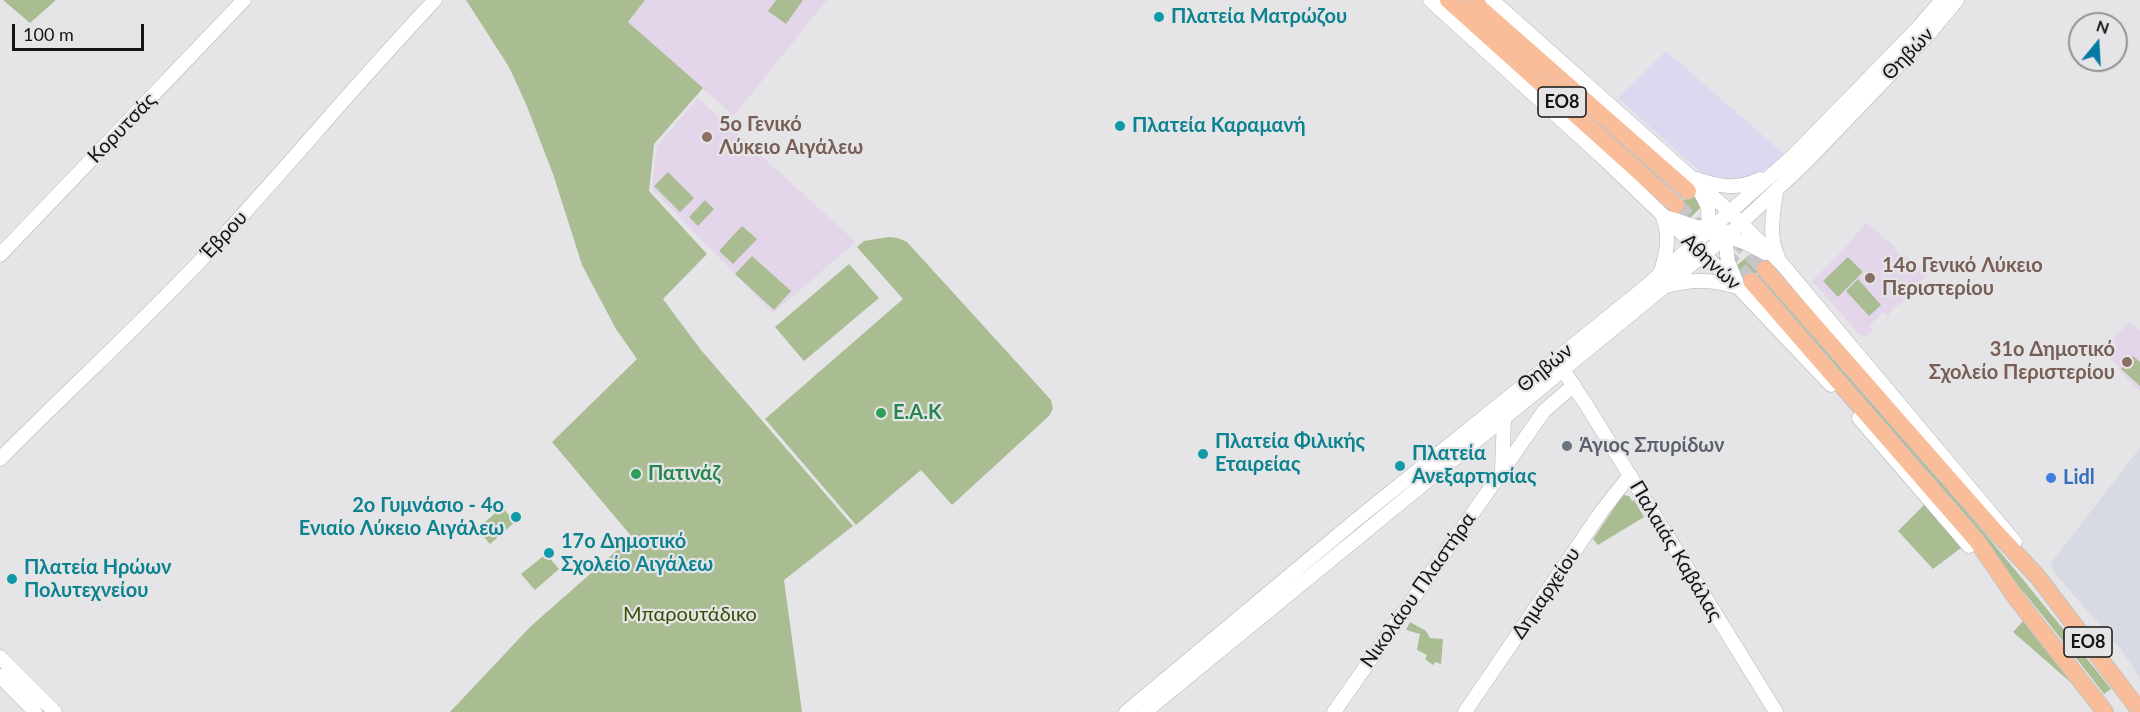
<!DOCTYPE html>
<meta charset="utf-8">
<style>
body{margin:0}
#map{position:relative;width:2140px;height:712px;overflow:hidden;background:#e5e5e8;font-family:Lato,sans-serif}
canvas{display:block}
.north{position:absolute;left:2068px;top:12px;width:60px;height:60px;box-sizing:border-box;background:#e5e5e8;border:2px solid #929294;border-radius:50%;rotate:18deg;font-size:16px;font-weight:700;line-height:24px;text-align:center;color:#151516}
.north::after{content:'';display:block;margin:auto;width:21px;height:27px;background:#037aa2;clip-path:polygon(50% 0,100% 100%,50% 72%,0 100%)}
.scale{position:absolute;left:12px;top:24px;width:132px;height:27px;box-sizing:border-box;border:3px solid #151516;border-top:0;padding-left:8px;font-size:18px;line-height:21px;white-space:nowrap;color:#151516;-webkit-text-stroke:4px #e5e5e8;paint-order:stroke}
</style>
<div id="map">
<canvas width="2140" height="712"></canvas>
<div class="north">N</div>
<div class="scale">100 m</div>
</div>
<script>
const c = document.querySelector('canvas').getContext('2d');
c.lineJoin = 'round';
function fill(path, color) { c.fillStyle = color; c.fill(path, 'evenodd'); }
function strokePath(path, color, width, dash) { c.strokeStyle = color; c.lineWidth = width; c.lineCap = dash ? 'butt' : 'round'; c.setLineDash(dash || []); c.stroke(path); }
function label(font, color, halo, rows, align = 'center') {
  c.font = font + ' Lato,sans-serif'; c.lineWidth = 4.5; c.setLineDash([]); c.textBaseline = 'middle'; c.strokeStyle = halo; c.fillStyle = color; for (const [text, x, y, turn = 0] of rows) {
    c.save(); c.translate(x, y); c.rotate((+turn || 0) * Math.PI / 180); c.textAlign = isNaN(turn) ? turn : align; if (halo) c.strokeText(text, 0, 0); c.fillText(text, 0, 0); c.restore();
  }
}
const commercial = new Path2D(`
 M1666,51L1784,154L1759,176L1735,181L1711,178L1701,173L1618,98Z`);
const built = new Path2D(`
 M2140,448V678L2121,649L2052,570L2051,563Z`);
const education = new Path2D(`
 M645,0H827L734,116L628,22Z
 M698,98L856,242L773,313L652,189L657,146Z
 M1866,222L1895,247L1896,252L1900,255H1906L1928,275L1899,306L1896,305L1889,312L1890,315L1888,317L1883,312L1869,326L1873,330L1866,336L1859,334L1812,281L1845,248Z
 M2129,322L2140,331V391L2127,380L2125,375L2118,369L2119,367L2101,352Z`);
const green = new Path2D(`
 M3,0H56L30,23Z
 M466,0H645L628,22L703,88L654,144L649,191L707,254L663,299L701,350L853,526L784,580L802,712H450L530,627L632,537L552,442L637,359L616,329L582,265L553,174L526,104L509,67Z
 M776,0H803L786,24L768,11Z
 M668,172L694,198L680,212L654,186Z
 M1692,192L1701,207L1689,219L1675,209Z
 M705,200L714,209L698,226L689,217Z
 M742,226L757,239L733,264L719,251Z
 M889,237L898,238L907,242L1051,400L1053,409L1049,416L952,505L921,470L856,525L765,419L903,299L857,247L864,241Z
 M1749,255L1765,265L1746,282L1735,267Z
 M752,256L791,291L774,310L735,274Z
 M1848,257L1863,272L1838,297L1823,281Z
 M849,264L879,298L804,361L775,327Z
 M1759,272C1879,409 1999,546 2111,689L2104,694L2047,621L1933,481L1755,278Z
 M1858,279L1881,305L1869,316L1846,291Z
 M2133,356L2140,362V386L2121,369Z
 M1623,495L1629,496L1632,501L1634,500L1644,517L1598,545L1593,539Z
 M1925,504L1961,548L1933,569L1898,531Z
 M502,507L515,522L490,544L477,529Z
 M546,554L559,569L535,590L521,574Z
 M2023,621L2025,622L2076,687L2013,632Z
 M1410,622L1426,631L1430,638L1443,639L1441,664L1435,662L1433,665L1425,659L1427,655L1417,650L1420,634L1406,630Z`);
const highwayTunnel = new Path2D(`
 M1676,205L1703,232
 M1734,237L1765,269
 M1723,253L1751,281`);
const secondary = new Path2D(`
 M1430,0L1600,155L1739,288L1831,385
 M1492,0L1729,211L1782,264L2015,542
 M1697,179C1719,187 1738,190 1760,179
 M1699,189L1708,207L1709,233
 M1776,192C1773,215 1768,236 1778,257
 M1669,218L1696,227L1715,229
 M1724,231L1728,262L1736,281
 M1718,238C1735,236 1751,245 1765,253
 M0,255L244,0
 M1661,271C1667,252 1670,236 1663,217
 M1667,286C1690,279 1711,279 1734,286
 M1559,364L1587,406L1776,712
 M1859,418L1969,546
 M0,459C71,387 147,319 216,244C290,164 360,79 435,0
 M1502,468L1504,419
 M0,657L55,712
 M0,676L35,712
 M1126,712L1356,520L1643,289L1793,156L1916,30L1942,0
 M1145,712L1736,228L1806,162L1928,35L1957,0
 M1334,712L1544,411L1574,385
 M1465,712L1601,512L1630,475`);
const highway = new Path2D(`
 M1448,0L1676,205
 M1471,0L1688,191
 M1765,269L1994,530L2037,576L2140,711
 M1751,281L1977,541L2016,598L2105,712`);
const markers = [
 [1159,17,6,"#0f9aa8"],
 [1120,126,6,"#0f9aa8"],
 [707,137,6,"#8d6e63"],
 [1870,278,6,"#8d6e63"],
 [2127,362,6,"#8d6e63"],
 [881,413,6,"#2e9e5b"],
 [1567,446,6,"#6b7280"],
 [1203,454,6,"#0f9aa8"],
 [1400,466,6,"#0f9aa8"],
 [636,474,6,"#2e9e5b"],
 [2051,478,6,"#3f7fe0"],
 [516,517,6,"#0f9aa8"],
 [549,553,6,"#0f9aa8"],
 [12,579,6,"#0f9aa8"]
];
const shields = [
 [1562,102,48],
 [2088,642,48]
];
const shieldNames = [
 ["ΕΟ8",1562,102],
 ["ΕΟ8",2088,642]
];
const cultureNames = [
 ["Πλατεία Ματρώζου",1171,17],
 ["Πλατεία Καραμανή",1132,126],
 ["Πλατεία Φιλικής",1215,442],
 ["Εταιρείας",1215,465],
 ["Πλατεία",1412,454],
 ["Ανεξαρτησίας",1412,477],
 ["2ο Γυμνάσιο - 4ο",504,506,"right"],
 ["Ενιαίο Λύκειο Αιγάλεω",504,529,"right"],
 ["17o Δημοτικό",561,542],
 ["Σχολείο Αιγάλεω",561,565],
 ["Πλατεία Ηρώων",24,568],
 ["Πολυτεχνείου",24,591]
];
const streetNames = [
 ["Θηβών",1908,54,-46],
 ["Κορυτσάς",122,128,-46],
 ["Έβρου",224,235,-47],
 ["Αθηνών",1711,262,43],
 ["Θηβών",1545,368,-39],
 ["Παλαιάς Καβάλας",1676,551,59],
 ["Νικολάου Πλαστήρα",1418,590,-55],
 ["Δημαρχείου",1546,593,-56]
];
const educationNames = [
 ["5ο Γενικό",719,125],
 ["Λύκειο Αιγάλεω",719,148],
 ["14ο Γενικό Λύκειο",1882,266],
 ["Περιστερίου",1882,289],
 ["31ο Δημοτικό",2115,350,"right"],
 ["Σχολείο Περιστερίου",2115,373,"right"]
];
const leisureNames = [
 ["E.A.K",893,413],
 ["Πατινάζ",648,474]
];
const worshipNames = [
 ["Άγιος Σπυρίδων",1579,446]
];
const shopNames = [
 ["Lidl",2063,478]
];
const parkNames = [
 ["Μπαρουτάδικο",690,615]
];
fill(commercial, '#dbd9ef');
fill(built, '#d7d9e3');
fill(education, '#e3d6ea');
fill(green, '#aabc92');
strokePath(highwayTunnel, '#c6c6c8', 16, [16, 8]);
strokePath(secondary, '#b3b4b6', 15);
strokePath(highway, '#c2c2c2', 18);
strokePath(secondary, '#fff', 14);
strokePath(highway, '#f9be99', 16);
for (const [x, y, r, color] of markers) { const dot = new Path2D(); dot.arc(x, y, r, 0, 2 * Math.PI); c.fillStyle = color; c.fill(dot); strokePath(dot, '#e5e5e8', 2); }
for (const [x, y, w] of shields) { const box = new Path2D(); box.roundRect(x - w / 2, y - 15, w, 30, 4.5); c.fillStyle = '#e5e5e8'; c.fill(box); strokePath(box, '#151516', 1.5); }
label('bold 18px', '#151516', null, shieldNames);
label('bold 20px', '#0d838f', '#e5e5e8', cultureNames, 'left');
label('20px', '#151516', '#e5e5e8', streetNames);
label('bold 20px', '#785e54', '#e5e5e8', educationNames, 'left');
label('bold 20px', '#27864d', '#e5e5e8', leisureNames, 'left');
label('bold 20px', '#5b616d', '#e5e5e8', worshipNames, 'left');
label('bold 20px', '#366cbe', '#e5e5e8', shopNames, 'left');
label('20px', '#364d01', '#e5e5e8', parkNames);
</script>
